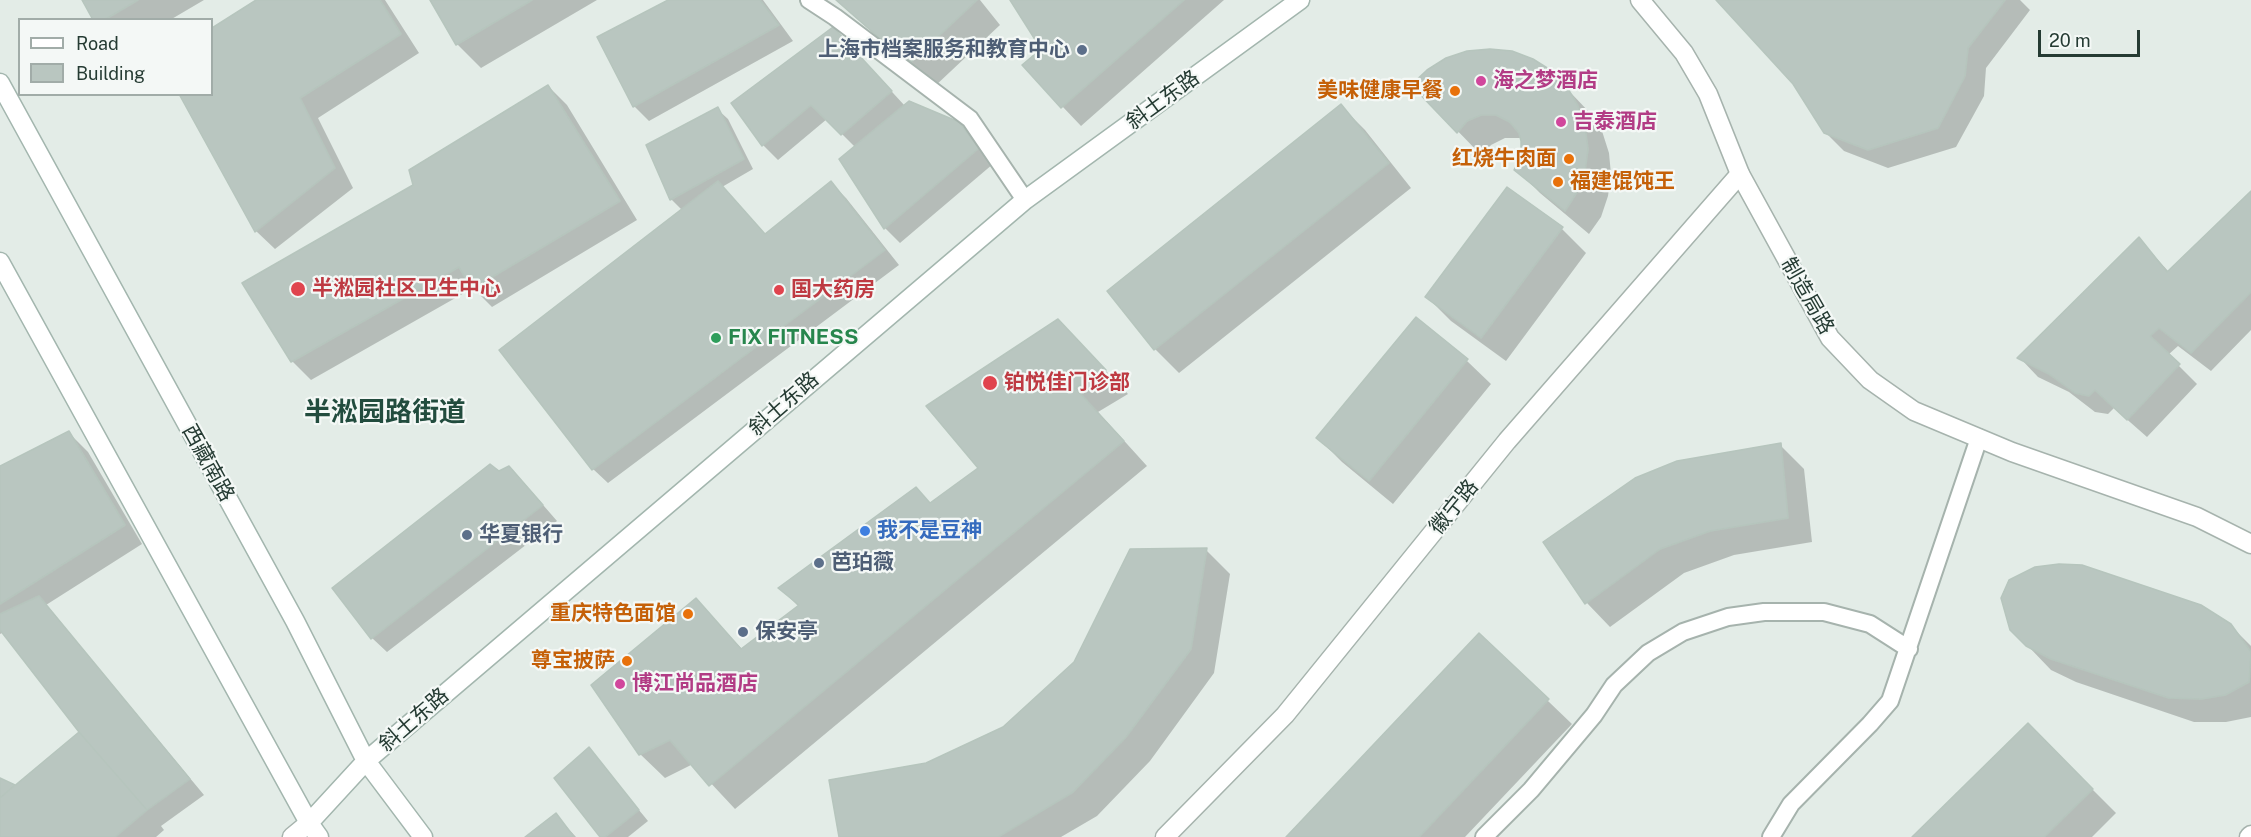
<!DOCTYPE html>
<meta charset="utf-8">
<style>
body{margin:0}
#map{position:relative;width:2251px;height:837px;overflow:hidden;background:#e3ece7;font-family:"Public Sans",sans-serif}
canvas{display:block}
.legend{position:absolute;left:18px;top:18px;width:195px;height:78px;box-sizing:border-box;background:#f4f8f6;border:2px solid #a1aca8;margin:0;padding:8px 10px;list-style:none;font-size:18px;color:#253b33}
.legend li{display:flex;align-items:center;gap:12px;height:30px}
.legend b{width:30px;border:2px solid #a1aca8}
.scale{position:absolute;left:2038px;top:30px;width:102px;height:27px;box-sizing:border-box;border:3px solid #253b33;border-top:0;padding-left:8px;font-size:18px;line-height:21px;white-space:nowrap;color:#253b33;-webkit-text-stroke:4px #f4f8f6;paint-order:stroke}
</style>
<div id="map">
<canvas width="2251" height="837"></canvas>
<ul class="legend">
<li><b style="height:8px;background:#fff"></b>Road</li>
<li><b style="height:16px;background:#b9c6c0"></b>Building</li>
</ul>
<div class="scale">20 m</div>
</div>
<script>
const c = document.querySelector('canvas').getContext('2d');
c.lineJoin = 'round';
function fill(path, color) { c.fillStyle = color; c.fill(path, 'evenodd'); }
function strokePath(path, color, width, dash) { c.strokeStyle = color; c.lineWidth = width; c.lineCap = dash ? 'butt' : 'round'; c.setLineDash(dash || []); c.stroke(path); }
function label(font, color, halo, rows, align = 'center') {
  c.font = font + ' "Public Sans","Noto Sans SC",sans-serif'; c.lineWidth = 4.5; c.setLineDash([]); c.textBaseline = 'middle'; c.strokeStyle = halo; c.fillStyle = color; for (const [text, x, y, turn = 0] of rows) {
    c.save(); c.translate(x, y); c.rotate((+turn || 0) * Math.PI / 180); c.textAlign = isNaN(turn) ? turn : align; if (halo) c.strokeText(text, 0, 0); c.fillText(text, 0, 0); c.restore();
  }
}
const shadow = new Path2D(`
 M84,0H204L170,20H95Z
 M259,0H385L419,53L318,118L353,188L275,249L256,231L212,94V29Z
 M431,0H597L481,68L457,44Z
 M671,0H763L793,41L649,121L634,106Z
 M836,0H980L1000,25L934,87Z
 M1012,0H1224L1081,126L1024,66L1043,50Z
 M1718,0H2020L2030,10L1986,68L1984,96L1956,147L1888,168L1844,151L1825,132L1794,83Z
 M848,44L905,106L959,124L974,139L993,164L900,243L885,228L841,160L855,147L827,119L778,160L763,145Z
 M1551,72L1590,113L1602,131L1609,153L1611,174L1608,196L1601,217L1589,234L1540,193L1516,169L1520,164L1523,149L1521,138H1505L1491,145L1482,156L1413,85Z
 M548,86L567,105L637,220L492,307L473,288L311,380L292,361L415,186Z
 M1341,106L1365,130L1411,188L1179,373L1155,349Z
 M717,109L728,119L753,169L722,187L766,235L831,183L846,198L899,265L608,483L593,469L682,210L671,199Z
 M1507,189L1562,229L1586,253L1506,361L1451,321L1427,297Z
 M2251,193V330L2211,371L2178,346L2168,355L2197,384L2147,437L2114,408L2108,414L2095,412L2069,392L2038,377L2020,358L2139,239L2169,272Z
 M1416,319L1467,361L1491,384L1393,504L1342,462L1318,438Z
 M1058,321L1128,394L1098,412L1147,466L735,809L693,764L665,778L640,754L696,600L743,650L799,607L780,588L931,504L981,469Z
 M69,433L88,452L142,544L46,605L204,795L161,826L164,830L156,837H0V800L13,789L11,787L0,796V780L15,787L81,732L4,632L0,634V467Z
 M1780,445L1804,469L1812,542L1734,555L1684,573L1610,627L1587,603L1545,543Z
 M499,473L524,483L557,521L387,652L372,638Z
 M1206,550L1230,574L1214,673L1150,761L1097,816L1061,837H841L927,765L1004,728Z
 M2230,625L2251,646V717L2226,722H2194L2076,682L2051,670L2027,645Z
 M1479,635L1572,724L1465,837H1288Z
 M2028,725L2116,813L2092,837H1915Z
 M589,749L648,821L628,837H602Z
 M556,815L576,837H527Z`);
const building = new Path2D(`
 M82,0H138L104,20H93Z
 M256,0H380L401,34L300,98L335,168L255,232L179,94H212V28Z
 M430,0H532L456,45Z
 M668,0H760L779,25L633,107L597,37Z
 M836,0H977L909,64Z
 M1010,0H1184L1061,108L1022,65L1041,49Z
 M1716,0H2005L1968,48L1965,76L1938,128L1868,150L1824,133L1793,84Z
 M833,27L892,91L841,135L811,105L762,146L731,103Z
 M1490,49L1512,51L1533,59L1552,71L1567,87L1578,106L1585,127L1588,149L1585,171L1577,192L1565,211L1514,170L1521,156V141L1519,133L1510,122L1496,115H1481L1467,121L1457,133L1411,85L1427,70L1446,58L1467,51Z
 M548,85L620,201L472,289L459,267L291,362L242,283L413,185L409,170Z
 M909,101L959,122L979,148L884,229L839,159Z
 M1341,104L1389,163L1154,350L1107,291Z
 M718,107L744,159L670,200L646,145Z
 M718,181L765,234L831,181L885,250L592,470L499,350Z
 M1507,187L1563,227L1481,338L1425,297Z
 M2251,191V292L2191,353L2159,328L2150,336L2180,364L2127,420L2095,390L2089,396L2075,393L2049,374L2017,358L2139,237L2167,272Z
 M1416,317L1468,359L1369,481L1316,438Z
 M1058,319L1106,370L1075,388L1124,441L709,786L670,740L639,755L591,685L696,598L741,649L799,605L778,588L916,487L930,503L978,468L926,406Z
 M69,431L125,525L0,604V466Z
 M1781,443L1788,518L1710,531L1660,549L1585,604L1543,542L1635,478L1677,461Z
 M490,464L499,471L509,466L543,505L371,639L332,588Z
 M1207,548L1191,649L1126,737L1073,792L998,837H839L829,780L926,763L1003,727L1074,662L1130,549Z
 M2059,564L2082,565L2201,605L2231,624L2251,652L2249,682L2225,695L2201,699L2169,698L2051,659L2026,646L2010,630L2001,598L2009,580L2035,567Z
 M39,596L190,779L147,810L79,732L0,630V614Z
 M1479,633L1549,699L1419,837H1286Z
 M2028,723L2093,789L2044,837H1912Z
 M79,732L147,810L115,837H0V798Z
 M589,747L639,810L605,837H600L554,778Z
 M0,778L15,785L0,798Z
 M556,813L574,837H525Z`);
const service = new Path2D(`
 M809,0L835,17L970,119L1025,200
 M1484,837L1531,790L1594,715L1614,685L1648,653L1683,632L1728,617L1764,612H1824L1870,624L1909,649
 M1771,837L1791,804L1870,724L1890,701L1979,438`);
const minor = new Path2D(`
 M1165,837L1285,715L1507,441L1740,174
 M2249,837L2251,835`);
const tertiary = new Path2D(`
 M1640,0L1684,53L1708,94L1740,174L1830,338L1870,380L1914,411L2012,452L2197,517L2251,544
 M292,837L309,823`);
const secondary = new Path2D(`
 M0,83L295,621L366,761L423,837
 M0,262L309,823L319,837
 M309,823L366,761L1025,200L1300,0`);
const markers = [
 [1082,50,6,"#5c6f8a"],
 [1481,81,6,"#d1479c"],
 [1455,91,6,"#e8710a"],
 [1561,122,6,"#d1479c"],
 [1569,159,6,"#e8710a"],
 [1558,182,6,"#e8710a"],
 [298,289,8,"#e0444e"],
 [779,290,6,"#e0444e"],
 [716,338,6,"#2e9e5b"],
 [990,383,8,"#e0444e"],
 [865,531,6,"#3f7fe0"],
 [467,535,6,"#5c6f8a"],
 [819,563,6,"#5c6f8a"],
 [688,614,6,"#e8710a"],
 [743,632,6,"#5c6f8a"],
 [627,661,6,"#e8710a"],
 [620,684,6,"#d1479c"]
];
const serviceNames = [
 ["上海市档案服务和教育中心",1070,50,"right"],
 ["华夏银行",479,535],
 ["芭珀薇",831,563],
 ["保安亭",755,632]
];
const hotelNames = [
 ["海之梦酒店",1493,81],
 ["吉泰酒店",1573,122],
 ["博江尚品酒店",632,684]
];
const foodNames = [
 ["美味健康早餐",1443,91],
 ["红烧牛肉面",1557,159],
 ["福建馄饨王",1570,182,"left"],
 ["重庆特色面馆",676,614],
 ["尊宝披萨",615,661]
];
const streetNames = [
 ["斜土东路",1163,100,-36],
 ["制造局路",1807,296,60],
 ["斜土东路",784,404,-41],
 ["西藏南路",208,463,61],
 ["徽宁路",1454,507,-51],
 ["斜土东路",414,720,-41]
];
const healthNames = [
 ["半淞园社区卫生中心",312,289],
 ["国大药房",791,290],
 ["铂悦佳门诊部",1004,383]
];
const leisureNames = [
 ["FIX FITNESS",728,338]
];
const shopNames = [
 ["我不是豆神",877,531]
];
const districtNames = [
 ["半淞园路街道",385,413]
];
fill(shadow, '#0003');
fill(building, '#b9c6c0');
strokePath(building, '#b6c5bd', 1.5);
strokePath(service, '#a6b3ad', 20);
strokePath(minor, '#a6b3ad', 21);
strokePath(tertiary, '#a6b3ad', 21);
strokePath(secondary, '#a3b6ae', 21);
strokePath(service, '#fff', 16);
strokePath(minor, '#fff', 18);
strokePath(tertiary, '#fff', 18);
strokePath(secondary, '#fff', 18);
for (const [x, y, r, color] of markers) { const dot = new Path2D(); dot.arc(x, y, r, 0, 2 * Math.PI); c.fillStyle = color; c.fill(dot); strokePath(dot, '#f4f8f6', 2); }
label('bold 21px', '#4e5e75', '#f4f8f6', serviceNames, 'left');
label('bold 21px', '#b23c85', '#f4f8f6', hotelNames, 'left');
label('bold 21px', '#c56008', '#f4f8f6', foodNames, 'right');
label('21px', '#253b33', '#f4f8f6', streetNames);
label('bold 21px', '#be3a42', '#f4f8f6', healthNames, 'left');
label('bold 21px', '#27864d', '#f4f8f6', leisureNames, 'left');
label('bold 21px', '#366cbe', '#f4f8f6', shopNames, 'left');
label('bold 27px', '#224c3e', '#f4f8f6', districtNames);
</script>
